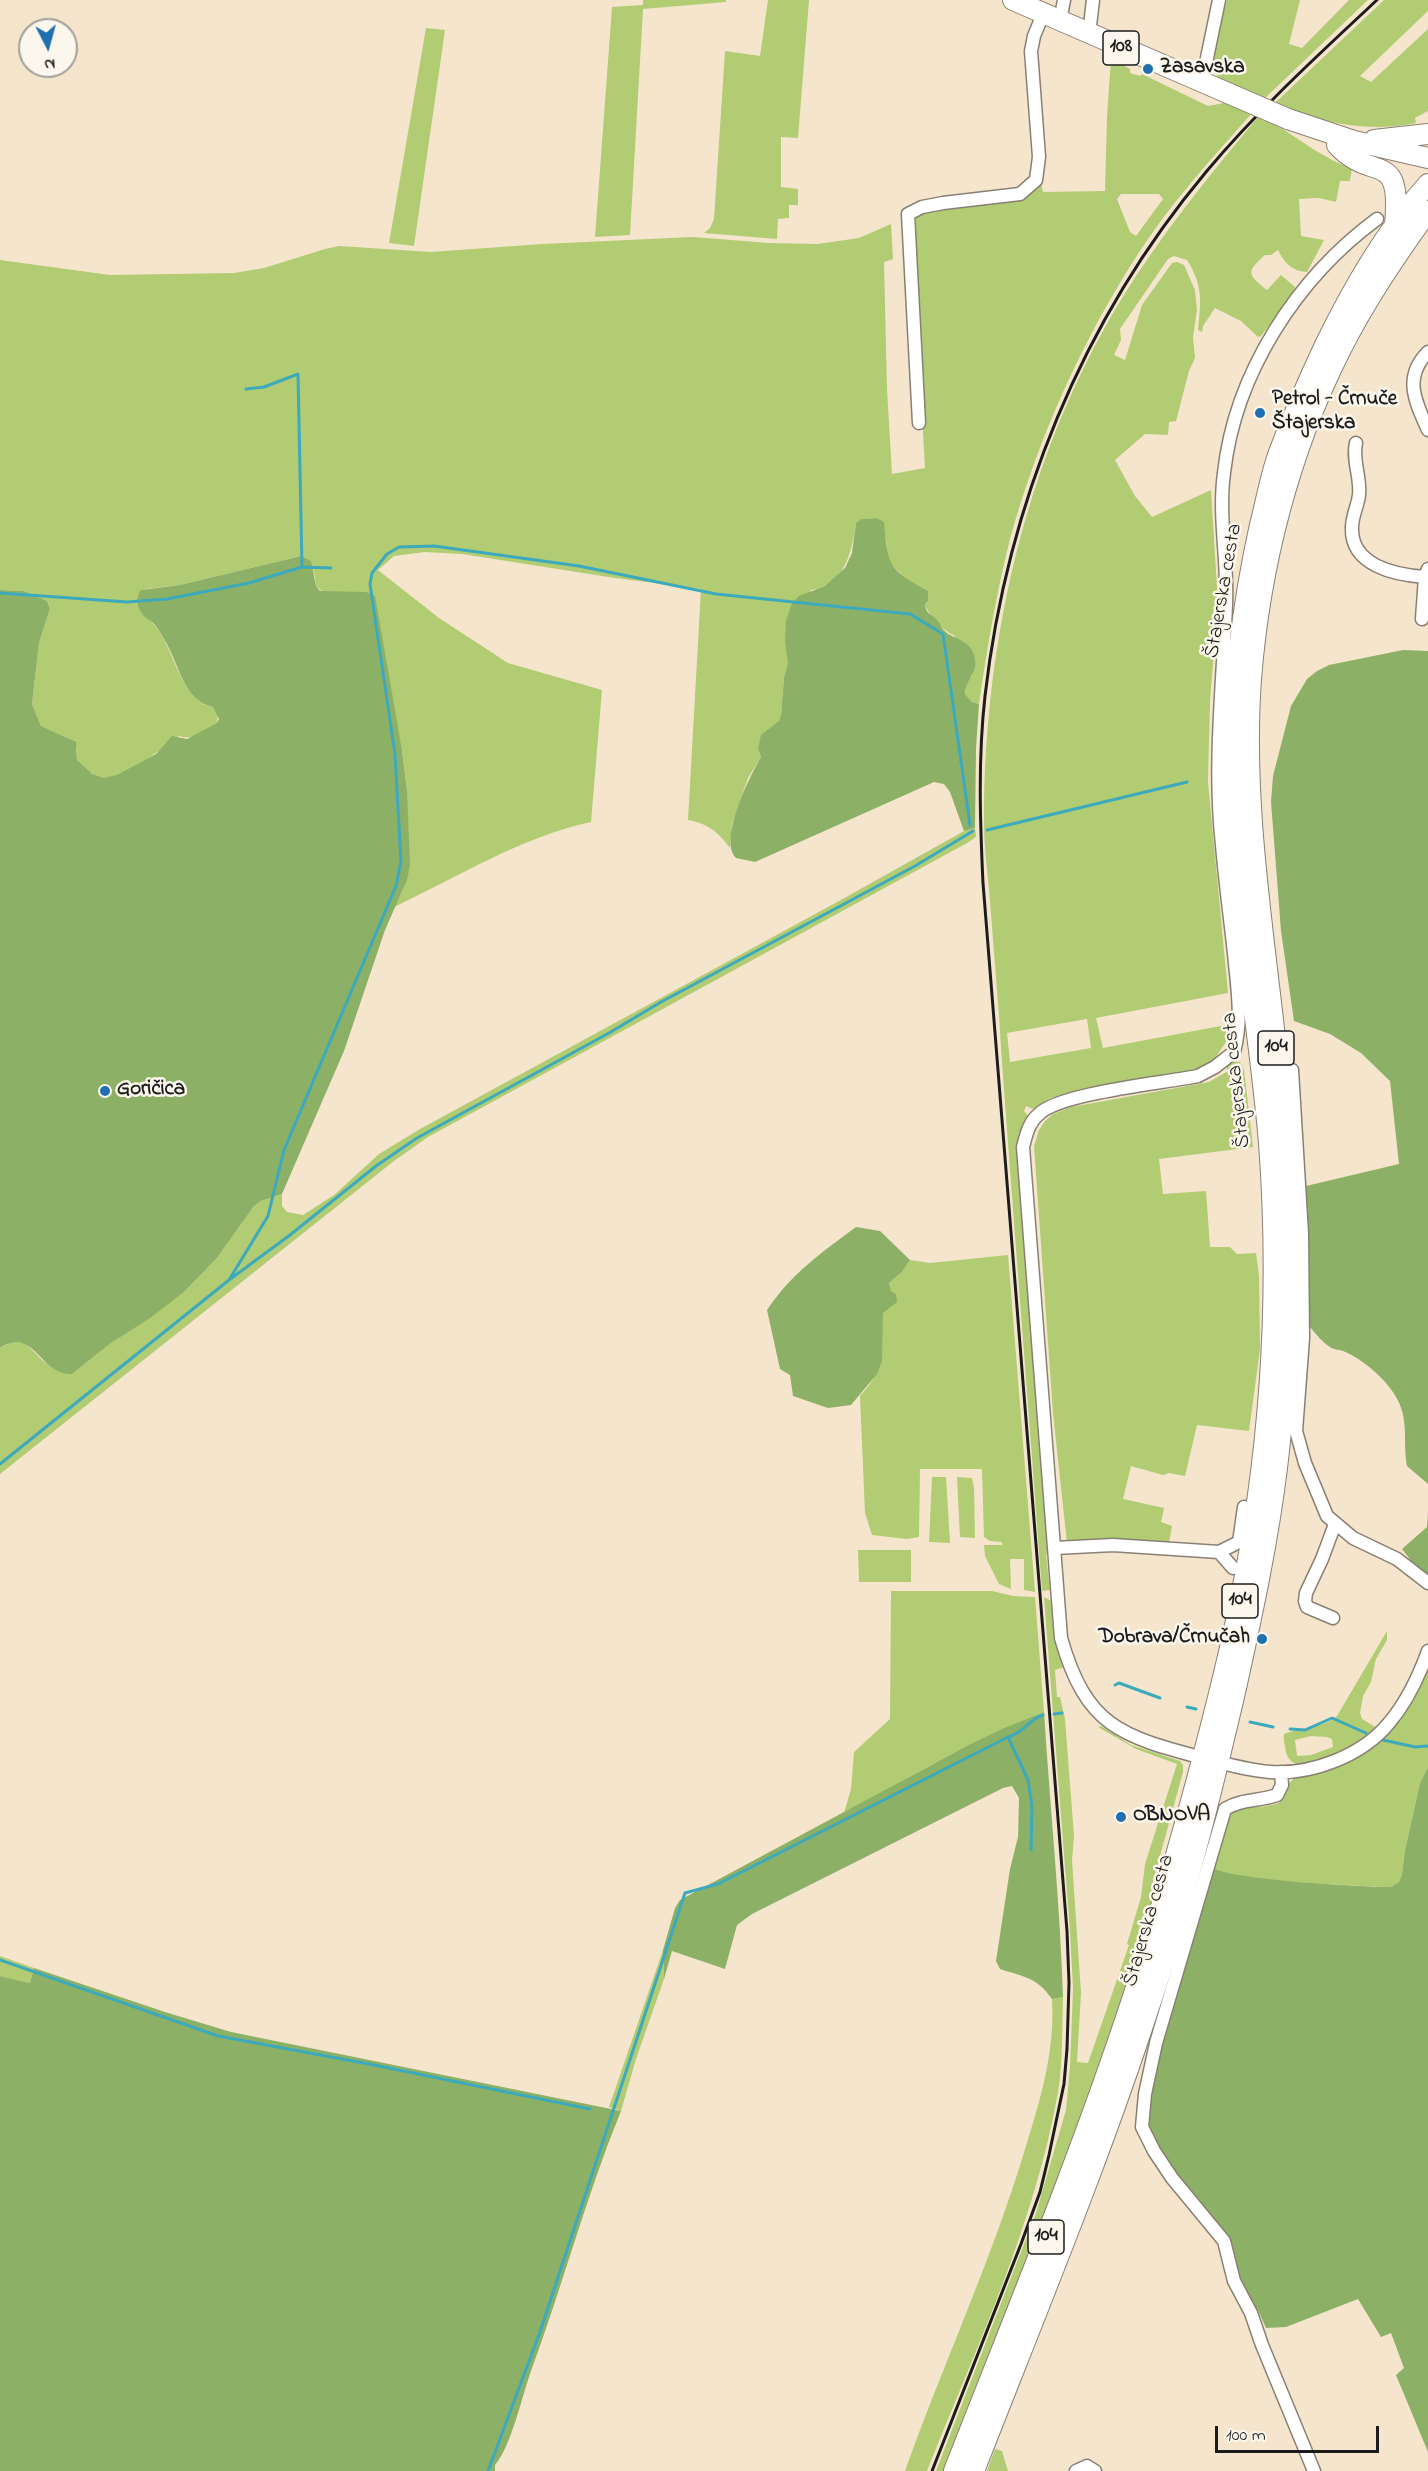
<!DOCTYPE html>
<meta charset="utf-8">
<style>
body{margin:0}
#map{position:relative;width:1428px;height:2471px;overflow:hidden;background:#f6e5cd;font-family:"Indie Flower",sans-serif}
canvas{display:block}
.north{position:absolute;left:18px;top:18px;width:60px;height:60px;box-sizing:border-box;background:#fbf7ec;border:2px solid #a29f99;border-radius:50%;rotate:174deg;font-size:16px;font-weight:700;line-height:24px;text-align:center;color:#1c1c1c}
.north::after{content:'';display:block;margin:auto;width:21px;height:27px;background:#1f6fb2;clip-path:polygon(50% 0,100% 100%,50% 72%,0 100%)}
.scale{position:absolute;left:1215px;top:2426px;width:164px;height:27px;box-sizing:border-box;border:3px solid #1c1c1c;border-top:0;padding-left:8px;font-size:18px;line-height:21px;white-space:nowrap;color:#1c1c1c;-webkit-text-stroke:4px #fbf7ec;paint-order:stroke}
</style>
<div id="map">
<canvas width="1428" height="2471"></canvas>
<div class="north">N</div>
<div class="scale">100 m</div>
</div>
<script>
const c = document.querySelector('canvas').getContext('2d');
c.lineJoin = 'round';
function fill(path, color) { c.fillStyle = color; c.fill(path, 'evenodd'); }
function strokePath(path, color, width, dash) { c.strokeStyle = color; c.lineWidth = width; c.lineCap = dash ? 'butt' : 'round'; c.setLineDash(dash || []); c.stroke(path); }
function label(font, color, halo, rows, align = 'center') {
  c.font = font + ' "Indie Flower",sans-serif'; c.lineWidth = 5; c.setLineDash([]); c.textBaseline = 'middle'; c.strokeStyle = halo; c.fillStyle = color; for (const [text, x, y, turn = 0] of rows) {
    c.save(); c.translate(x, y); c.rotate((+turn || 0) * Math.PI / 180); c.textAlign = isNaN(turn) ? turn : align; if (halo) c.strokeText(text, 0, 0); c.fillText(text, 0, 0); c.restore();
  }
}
const green = new Path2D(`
 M643,0H726V2L643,9L630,235L595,237L612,7L643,5Z
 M768,0H809L798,138L781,137V187L798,189V205H789V218L778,219L777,239L704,233L710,228L714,219L725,51L760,56Z
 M1227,0H1300L1289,44L1302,48L1349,0H1368L1264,99C1251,92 1234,87 1221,79C1201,66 1222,19 1227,0Z
 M1384,0H1428V11L1360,76L1371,82L1428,29V111L1415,118L1416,123C1367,133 1320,123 1275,103Z
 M426,28L445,30L414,246L389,243Z
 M1111,59L1130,69V73L1140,76L1142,74L1208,106L1224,103L1252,113C1212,158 1170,204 1138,254C1081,342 1038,439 1010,539C996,594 987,649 979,704L972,702L965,694L966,681L972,676L954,635C945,633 926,612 925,604L928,601L892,565L888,558L886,539L876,518L861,519L856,523C852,551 845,586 811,590L785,642L789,663L784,678L781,715L779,721L758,749L761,757L748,778L732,824L730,848C718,832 709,824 688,820L701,589L615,578L462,554L425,552L394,556L378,570L439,618L508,663L602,690L591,822C521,837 458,877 394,907L403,890L407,791L402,750L389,686L324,593L316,586C315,575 313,560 301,556L180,585L145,589L147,618C175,639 177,701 213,707L218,713L217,723C205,730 193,741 179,736C160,749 127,778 104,778C93,777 84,768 77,760V750L67,738L41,726L32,704L39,643L50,607L47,601L24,591L0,590V260L110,275L234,273L264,268L325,249L339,246L431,252L542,244L693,237L769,243L818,244L859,238L891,224L893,259L884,262L887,389L892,474L925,468L911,220L918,212L1005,200L1040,177L1043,192L1105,191L1107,116ZM1121,194H1159L1163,199L1136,236L1130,232L1117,199Z
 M1259,116C1292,131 1317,157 1352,168L1350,181H1340L1336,202L1319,198L1299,199L1301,236L1324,240L1307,272C1291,271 1285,263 1278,250L1271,255H1265C1246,272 1247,274 1267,290L1281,275L1295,287L1296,290L1261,336L1258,337L1241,321L1215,308L1203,326L1202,332L1198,330C1201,301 1203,285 1187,260L1174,256L1168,259L1120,329L1121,340L1114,355L1125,360L1142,305L1172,263L1177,262L1184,265L1195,290L1197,310L1193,337L1195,358L1189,371L1176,421L1169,422L1168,435L1145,434L1115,460L1135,496L1152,517L1211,490L1218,603L1210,701L1208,782L1228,993L1096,1018L1103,1048L1226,1025L1228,1039L1211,1064L1200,1071L1061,1095L1048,1099L1033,1109L1026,1106L1024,1111L1028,1116L1018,1135V1154L1048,1551L1046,1555L1050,1590L1042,1591C1029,1415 1015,1239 1002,1063C999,1009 994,955 990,901C988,875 984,849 984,823C984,631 1030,438 1136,276C1173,220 1216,167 1259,116ZM1087,1019L1091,1048L1010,1062L1007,1033Z
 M975,828L976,837L967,843L428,1137L394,1161L0,1474V1348L15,1340L23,1341L42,1360L58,1371L72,1374L111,1343L184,1292L217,1258L254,1206L261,1201L282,1194V1206L287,1212L303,1215L334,1195L379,1154L420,1129L839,901L964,831Z
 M1233,1061L1240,1062L1244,1070L1253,1147L1159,1159L1163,1194L1206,1191L1210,1247H1230L1237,1254L1256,1253L1259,1276L1260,1349L1249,1431L1197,1425L1185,1476L1169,1473L1163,1475L1131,1466L1123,1499L1164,1508L1161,1522L1172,1526L1169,1543H1067L1053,1413L1034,1146L1039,1130L1045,1121L1053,1114L1071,1107L1209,1082L1228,1071L1226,1067Z
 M1008,1255L1035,1592L1024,1590V1559H1010L1011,1589L999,1584L985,1556L984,1545H1002V1542L990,1541L984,1537L982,1469H920L919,1537L907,1539L872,1535L865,1513L860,1396C889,1365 879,1351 883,1313L886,1308L893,1305L889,1283L902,1272L910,1260L930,1263Z
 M932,1477H946L950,1543L929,1542Z
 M957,1477L972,1478L974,1488L975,1538L960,1537Z
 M858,1550H911V1582H859Z
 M891,1591H992L1013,1596L1035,1597L1044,1712C974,1740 910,1777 844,1813L851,1789L854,1752L890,1719Z
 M1044,1597L1053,1602L1065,1667L1055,1670L1057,1697H1060L1065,1719L1074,1836L1072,1860L1081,1993L1077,2062L1088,2063L1129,1945L1127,1944L1141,1897L1145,1864L1177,1764L1136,1749L1098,1727L1101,1726L1131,1745L1180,1761L1183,1765V1772L1151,1889L1154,1890L1153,1910L1097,2083L947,2471H936L1036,2213L1066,2110L1070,2067L1073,1989L1070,1931Z
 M1387,1631V1640L1376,1659L1371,1682L1363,1696L1360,1713L1362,1719L1377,1728C1363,1740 1294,1787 1286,1752C1285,1745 1283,1740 1284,1734C1303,1727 1321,1729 1337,1716ZM1311,1736L1327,1737L1332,1739L1333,1747L1311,1755L1297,1756L1295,1740Z
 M1428,1662V1767L1420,1783L1405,1850L1402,1874L1399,1882L1391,1887H1384C1353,1885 1231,1882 1211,1867L1230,1812C1248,1805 1263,1809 1279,1803L1289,1783L1295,1778C1325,1771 1365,1759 1387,1735C1405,1716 1417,1687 1428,1662Z
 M663,1950L664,1979L636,2059L621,2111L609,2107Z
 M0,1956L34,1968L30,1983L0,1976Z
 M1063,1997C1062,2028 1063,2061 1058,2092C1035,2224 976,2348 927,2471H905C944,2362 993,2257 1026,2146C1041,2097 1055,2051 1052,1999Z
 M995,2449L1002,2451L1008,2471H987Z`);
const forest = new Path2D(`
 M876,518L884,522C888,566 888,569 928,591V601L925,604C926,613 929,613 935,618C940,622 941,629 947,633C959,641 973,642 975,660C977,674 965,680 965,694L972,702L979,704L976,748L975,828L964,831L950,792L944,784L934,782L755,862L736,858C718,839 750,776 761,757L758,749L761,735L779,721L781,715L784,678L788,663L785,642L786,621L792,603L799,596L825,586L845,568L852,553L856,523L861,519Z
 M301,556L311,561L316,586L320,591L366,592L375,596L402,750L407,791L410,865L407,880L385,930L344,1051L282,1194L261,1201L254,1206L217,1258L184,1292L150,1318L111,1343L72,1374C39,1375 34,1325 0,1348V590L24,591L47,601L50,608L39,643L32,704L41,726L76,742L77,760L92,774L104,778L117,775L156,754L172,736L187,739L217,723L219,719L213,707C183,701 179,663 165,641C162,636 159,630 155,625C151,620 144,618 141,612C137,606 136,596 141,590L180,585Z
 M1403,650L1428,651V1484L1407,1466C1403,1446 1408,1424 1400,1405C1392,1384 1365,1360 1343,1351C1338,1349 1334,1350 1330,1347C1322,1342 1316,1334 1310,1327L1306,1186L1399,1164L1390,1081L1361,1053L1330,1034L1294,1021L1281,931L1271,802L1273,776L1291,706L1307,679L1317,671L1329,665Z
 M856,1227L880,1231L910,1260L902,1272L889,1283L891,1291L896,1294L897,1302L883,1313L882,1361L877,1374L851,1405L828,1408L793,1396L790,1375L780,1369L767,1310C792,1273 821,1253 856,1227Z
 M1428,1511V1577L1419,1571L1402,1549L1427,1527Z
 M1044,1712C1050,1807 1060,1902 1063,1997L1052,1999C1037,1977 1024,1977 1000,1969L996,1961L1010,1869L1018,1837L1019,1798L1012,1786L1003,1788L752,1914L737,1925L725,1969L672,1951L664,1979L663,1950L675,1908L680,1900L969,1745L1002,1729Z
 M1428,1767V2452L1396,2375L1404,2368L1391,2333L1381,2337L1358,2299L1286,2327L1266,2328L1258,2310L1240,2282L1229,2237L1168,2165L1146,2125L1155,2062L1211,1867C1229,1880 1362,1887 1391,1887L1399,1882L1402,1874L1405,1850L1420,1783Z
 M34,1968L165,2012L231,2032L621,2111C586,2196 563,2285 531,2371C522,2396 511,2447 495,2465V2471H0V1976L30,1983Z`);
const stream = new Path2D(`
 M246,389L264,387L298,374L302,567
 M0,593L127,602L167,599L249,583L302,567L331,568
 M987,830L1187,782
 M229,1280L268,1216L284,1150L396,886L401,862L395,754L370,584L372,573L387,554L399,547L434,546L579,566L716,594L910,614L943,634L970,825
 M0,1464L229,1280L290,1235L376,1166L417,1138L609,1033L661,1002L915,866L973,831
 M1115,1685L1119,1683L1160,1698
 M1187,1707L1196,1709
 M1054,1714L1062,1713
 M1250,1722L1273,1727
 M1290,1729L1305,1730L1332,1718L1366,1733
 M1008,1737L1028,1780L1032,1805L1031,1850
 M1383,1740L1415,1747L1428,1746
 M0,1960L218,2036L369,2064L590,2109
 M488,2471L540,2332L685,1893L718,1884L1008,1737C1024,1733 1029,1719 1043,1715`);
const street = new Path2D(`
 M1060,21L1064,0
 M1089,34L1093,0
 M1202,82L1219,0
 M1377,219C1297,278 1235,373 1224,473C1218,516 1228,561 1226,604C1223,685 1213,764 1222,845C1225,881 1230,917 1234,953C1237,987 1243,1018 1234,1052L1215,1067L1198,1076C1164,1083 1060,1093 1039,1114C1029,1122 1026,1135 1023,1147L1061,1638C1086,1726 1120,1736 1203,1758C1225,1764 1247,1770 1270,1772C1311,1775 1362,1756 1389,1723C1406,1703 1419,1676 1428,1651
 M1428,352C1403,377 1415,401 1428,430
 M919,423L908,214L922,207L943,203L1020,194L1036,180L1039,157L1031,51L1034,36L1043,14
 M1356,443C1352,461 1361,477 1359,495C1358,505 1352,516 1352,527C1350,566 1396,575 1425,577
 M1422,619L1425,577L1428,569
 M1292,1070L1302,1234L1303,1338L1296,1431L1305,1463L1327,1516L1353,1538L1397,1559L1428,1583
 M1055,1548L1113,1545L1219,1552L1233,1568
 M1219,1552L1239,1542L1244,1507
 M1333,1618L1307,1607L1305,1601L1306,1593L1322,1559L1335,1524
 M1281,1772L1282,1785L1277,1795C1257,1802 1244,1798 1225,1809L1156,2043L1145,2094L1142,2127L1154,2151L1172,2178L1224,2241L1234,2281L1251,2313L1262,2345L1314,2471
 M1076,2471L1087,2466L1095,2471`);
const primary = new Path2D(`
 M1013,0L1230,94
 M1288,119L1354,141L1428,158
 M1374,140L1428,134
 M1337,145C1373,184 1402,147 1395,225
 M954,2471C1015,2315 1079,2160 1132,2000C1153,1936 1172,1871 1190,1805C1217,1705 1243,1605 1257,1502C1274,1383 1278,1263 1269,1143C1260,1036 1240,929 1234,822C1229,721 1238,623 1260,525C1266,502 1270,478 1278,455C1292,418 1308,381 1325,345C1353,288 1385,232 1428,184
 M974,2471C1034,2317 1098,2164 1149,2007C1184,1903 1211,1795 1236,1688C1252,1615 1268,1542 1277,1468C1294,1330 1291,1193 1277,1056C1264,931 1242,805 1251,679C1260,566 1289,452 1340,351C1365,301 1396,256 1428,211`);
const rail = new Path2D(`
 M932,2471L1021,2244L1040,2192L1049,2155L1064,2084L1067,2049L1069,1983L1067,1931L983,883C980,820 978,758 985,696C1007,505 1082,320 1206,172C1258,110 1318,55 1377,0`);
const primaryBridge = new Path2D(`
 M1230,94L1288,119`);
const markers = [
 [1148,69,6,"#1f6fb2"],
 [1260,413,6,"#1f6fb2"],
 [105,1091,6,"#1f6fb2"],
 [1262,1639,6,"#1f6fb2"],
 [1121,1817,6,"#1f6fb2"]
];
const shields = [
 [1121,48,36],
 [1276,1048,36],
 [1240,1601,36],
 [1046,2237,36]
];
const shieldNames = [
 ["108",1121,48],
 ["104",1276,1048],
 ["104",1240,1601],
 ["104",1046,2237]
];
const poiNames = [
 ["Zasavska",1160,69],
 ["Petrol - Črnuče",1272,401],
 ["Štajerska",1272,425],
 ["Goričica",117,1091],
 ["Dobrava/Črnučah",1250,1639,"right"],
 ["OBNOVA",1133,1817]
];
const streetNames = [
 ["Štajerska cesta",1225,591,-80],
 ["Štajerska cesta",1238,1080,-96],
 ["Štajerska cesta",1150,1921,-74]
];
fill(green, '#b1cc73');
fill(forest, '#8cb065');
strokePath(stream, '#3da9bd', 3);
strokePath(street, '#898074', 15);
strokePath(primary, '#898074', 22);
strokePath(street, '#fff', 12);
strokePath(primary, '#fff', 20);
strokePath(rail, '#1c1c1c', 3);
strokePath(primaryBridge, '#898074', 22, []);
strokePath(primaryBridge, '#fff', 20);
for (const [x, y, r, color] of markers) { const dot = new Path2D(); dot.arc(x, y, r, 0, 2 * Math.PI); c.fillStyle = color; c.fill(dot); strokePath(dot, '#fbf7ec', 2); }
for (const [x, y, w] of shields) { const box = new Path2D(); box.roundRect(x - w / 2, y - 17, w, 34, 4.5); c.fillStyle = '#fbf7ec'; c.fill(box); strokePath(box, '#1c1c1c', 1.5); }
label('bold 20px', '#1c1c1c', null, shieldNames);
label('bold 21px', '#1c1c1c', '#fbf7ec', poiNames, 'left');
label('21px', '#1c1c1c', '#fbf7ec', streetNames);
</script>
